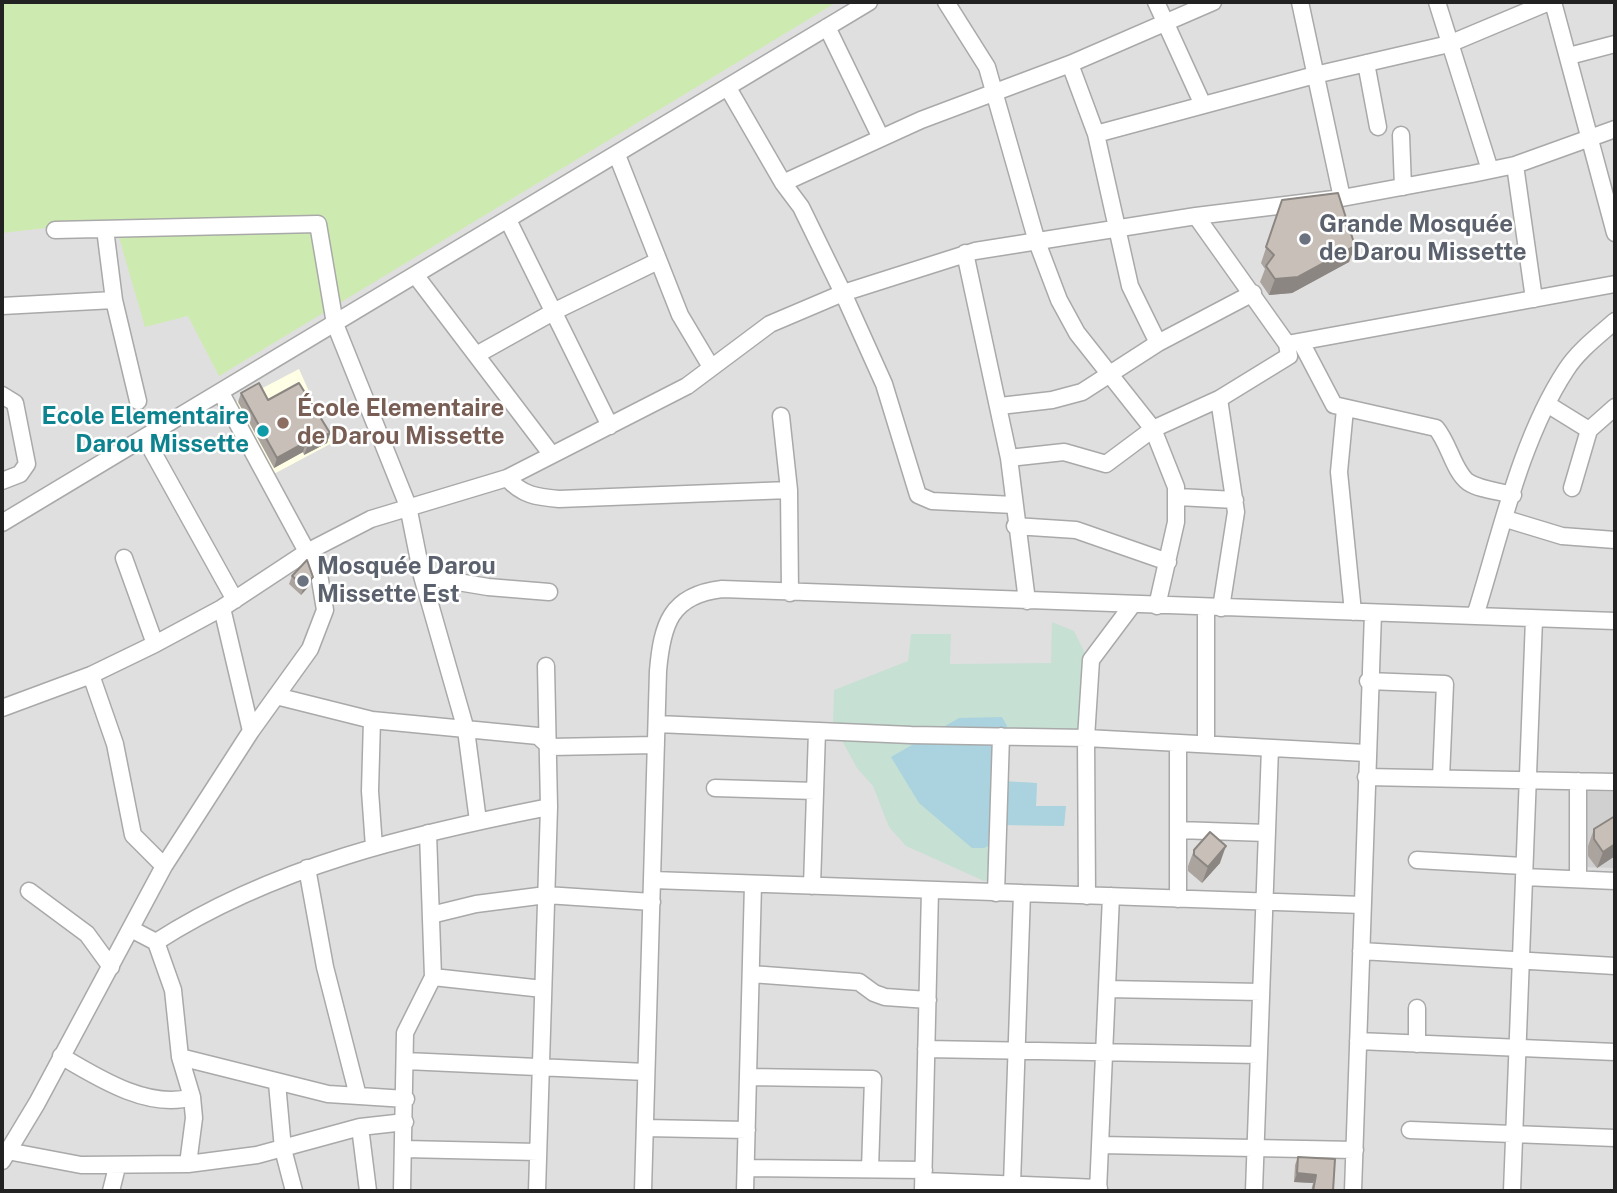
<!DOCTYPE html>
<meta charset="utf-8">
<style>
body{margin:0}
#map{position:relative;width:1617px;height:1193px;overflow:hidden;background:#f2efe9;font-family:"Public Sans",sans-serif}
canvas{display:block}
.frame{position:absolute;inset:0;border:4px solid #222;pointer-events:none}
</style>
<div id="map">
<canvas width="1617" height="1193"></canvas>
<div class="frame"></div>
</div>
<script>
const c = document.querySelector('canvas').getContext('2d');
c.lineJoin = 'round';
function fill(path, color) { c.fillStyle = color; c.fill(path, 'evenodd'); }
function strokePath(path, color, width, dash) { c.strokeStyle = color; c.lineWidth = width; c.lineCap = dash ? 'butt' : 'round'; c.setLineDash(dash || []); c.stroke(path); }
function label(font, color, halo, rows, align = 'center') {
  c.font = font + ' "Public Sans",sans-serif'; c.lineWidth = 5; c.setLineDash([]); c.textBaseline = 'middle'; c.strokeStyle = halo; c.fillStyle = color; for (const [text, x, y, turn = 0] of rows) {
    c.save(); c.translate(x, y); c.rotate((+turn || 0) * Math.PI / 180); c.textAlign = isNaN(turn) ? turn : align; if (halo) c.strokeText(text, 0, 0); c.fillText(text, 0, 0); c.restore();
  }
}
const residential = new Path2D(`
 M2,2H1615V1191H2Z`);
const education = new Path2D(`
 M299,369L332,443L270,476L232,404Z`);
const religious = new Path2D(`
 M1586,791L1615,792V868L1583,867Z`);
const grass = new Path2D(`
 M2,2H837L219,376L188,316L145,327L114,220L2,233Z`);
const wetland = new Path2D(`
 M1052,622L1074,631L1086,655L1079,746L1003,742L1000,781L1037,783L1036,806H1066L1064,826L1004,825L1000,878L984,881L906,846L889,827L873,786L857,768L833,724L834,690L908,661L911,634H951L950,664L1051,663Z`);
const water = new Path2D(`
 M1002,717L1007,726L1002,742L1000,781L1037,783L1036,806H1066L1064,826L1004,825L1002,840L984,848H972L919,803L891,757L959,718Z`);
const minor = new Path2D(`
 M946,2L987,67L1037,242L1059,300L1077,333L1153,429L1176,487V522L1157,606
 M1156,2L1203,105
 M1300,2L1342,198
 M1437,2L1490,170
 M1553,2L1615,233
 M827,27L881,138
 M1569,56L1615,44
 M1366,63L1378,127
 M1070,64L1096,134L1130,286L1158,343
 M728,88L783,183L801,207L843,293L884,384L918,495L932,501L1014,505
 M1096,134L1315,75L1449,44L1549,2
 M1401,135L1403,187
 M617,155L680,315L711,367
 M1515,165L1534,299
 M783,183L921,120L1070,64L1213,2
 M508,220L610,426
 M105,229L114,300
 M55,230L318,224L335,324L408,506L422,576L466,730L478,821
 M965,253L1009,458L1027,601
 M416,276L552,455
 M2,306L114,300L138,401
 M1301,342L1334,405L1436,428C1449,443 1454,472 1468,482C1480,490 1499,491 1513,495
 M1287,344L1615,284
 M478,354L555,311L658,261
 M2,395L15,403L27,464L20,474L2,481
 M1219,399L1236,512L1221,608
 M1547,404L1589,430
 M1000,406L1052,400L1082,392L1158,343L1253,293
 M1345,409L1339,472L1353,612
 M781,416L789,490L790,593
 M145,438L235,600
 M1009,458L1064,452L1106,464L1153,429L1219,399L1289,356L1287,344L1196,216
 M507,478C522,495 536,497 559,499L789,490
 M1572,488L1589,430L1615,407
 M1178,497L1235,500
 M1506,519L1562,536L1615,540
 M2,523L869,2
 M1015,526L1076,530L1168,562
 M124,558L155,644
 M422,576L488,587L549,592
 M222,608L251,731
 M1475,616C1500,537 1520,440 1566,370C1578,351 1598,336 1615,321
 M91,675L115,744L133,835L164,866
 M1368,681L1445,684L1441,778
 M276,696L372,720L538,736L550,747L656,745
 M2,708L91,675L155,644L222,608L307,552L371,519L507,478L687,386L770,324L843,293L975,251L1196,216L1342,198L1472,174L1515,165L1615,129
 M372,720L370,791L374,847
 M657,724L911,735L1086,738L1366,753
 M1178,743V899
 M1206,744V607
 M1366,777L1615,782
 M715,788L815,791
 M1178,830L1267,833
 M1417,860L1523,866
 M307,868L325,967L358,1096
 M1524,877L1615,881
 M1578,878V781
 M653,880L1362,905
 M812,886L817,731
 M29,891L87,934L111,967
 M996,893L1001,736
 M1087,896L1086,738L1091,660L1133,604
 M431,915L476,904L546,895L652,902
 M156,942C274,866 412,834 549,807
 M1361,951L1615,966
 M751,974L859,982L874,993L885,997L928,1000
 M433,977L543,989
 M1107,989L1261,992
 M1417,1008V1044
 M1358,1041L1615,1052
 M926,1049L1259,1055
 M61,1056C98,1078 149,1110 192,1097
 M180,1057L328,1094L406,1099
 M406,1061L646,1072
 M748,1077L873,1079L870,1169
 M277,1083L283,1149L294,1191
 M360,1127L368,1191
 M645,1128L747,1130
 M1410,1130L1615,1138
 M1100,1145L1355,1150
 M404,1149L538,1152
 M2,1150L81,1165L188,1164L194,1118L192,1097L180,1057L173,990L156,942L131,929
 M2,1161L37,1103L164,866L251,731L310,649L325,610L319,574L221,393
 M188,1164L257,1155L360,1127L405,1122
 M746,1168L924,1170
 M924,1181L1099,1188
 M1012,1184L1022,893
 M111,1191L117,1167
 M402,1191L405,1033L433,977L428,833
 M537,1191L549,807L546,666
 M643,1191L658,671C662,625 670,595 722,589L1615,621
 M745,1191L753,884
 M923,1191L930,890
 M1098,1191L1111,896
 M1254,1191L1270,748
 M1353,1191L1373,613
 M1512,1191L1534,619`);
const wall = new Path2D(`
 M1282,200L1355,246L1349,262L1292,293L1269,295L1260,282L1265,269L1261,263Z
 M241,393L268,400L330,433L327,443L304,455L303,452L274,468L238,402Z
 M292,576L310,585L301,595L289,584Z
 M1615,816V856L1597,868L1588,856V846L1594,829Z
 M1194,850L1220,863L1202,883L1188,871V866Z
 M1298,1157L1333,1191H1311L1313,1183L1294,1182L1295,1165Z`);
const shadedWall = new Path2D(`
 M1355,246L1349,262L1292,293L1269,295L1275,279Z
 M330,433L327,443L304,455L308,445Z
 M306,442L303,452L274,468L277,458Z
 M313,577L310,585L301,595L304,586Z
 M1615,844V856L1597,868L1603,852Z
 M1226,846L1220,863L1202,883L1208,867Z
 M1297,1173L1316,1175L1313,1183L1294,1182Z`);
const building = new Path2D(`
 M1338,193L1355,246L1298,277L1275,279L1266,266L1274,255L1266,247L1282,200Z
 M259,383L268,400L299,383L330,433L308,445L306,442L277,458L241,393Z
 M307,560L313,577L304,586L292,576Z
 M1615,816V844L1603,852L1594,839V829Z
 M1210,832L1226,846L1208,867L1194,855V850Z
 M1298,1157L1335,1159L1333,1191H1313L1316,1175L1297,1173Z`);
const markers = [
 [1305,239,7,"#6b7280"],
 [283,423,7,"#8d6e63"],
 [263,431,7,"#0f9aa8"],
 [303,581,7,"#6b7280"]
];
const worshipNames = [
 ["Grande Mosquée",1319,225],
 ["de Darou Missette",1319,253],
 ["Mosquée Darou",317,567],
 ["Missette Est",317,595]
];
const educationNames = [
 ["École Elementaire",297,409],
 ["de Darou Missette",297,437]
];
const cultureNames = [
 ["Ecole Elementaire",249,417],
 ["Darou Missette",249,445]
];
fill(residential, '#e0dfdf');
fill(education, '#ffffe5');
fill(religious, '#d0d0d0');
fill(grass, '#cdebb0');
fill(wetland, '#c6e0d4');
fill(water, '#aad3df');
strokePath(minor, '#a9a9a9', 19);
strokePath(minor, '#fff', 16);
fill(wall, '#aba49e');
fill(shadedWall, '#8b8681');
fill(building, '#c7bfb8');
strokePath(building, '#8b8681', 2);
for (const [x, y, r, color] of markers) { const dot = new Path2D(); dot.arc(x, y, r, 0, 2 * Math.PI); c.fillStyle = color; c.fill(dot); strokePath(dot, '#fff', 2.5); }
label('bold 24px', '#5b616d', '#fff', worshipNames, 'left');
label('bold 24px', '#785e54', '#fff', educationNames, 'left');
label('bold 24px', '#0d838f', '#fff', cultureNames, 'right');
</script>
